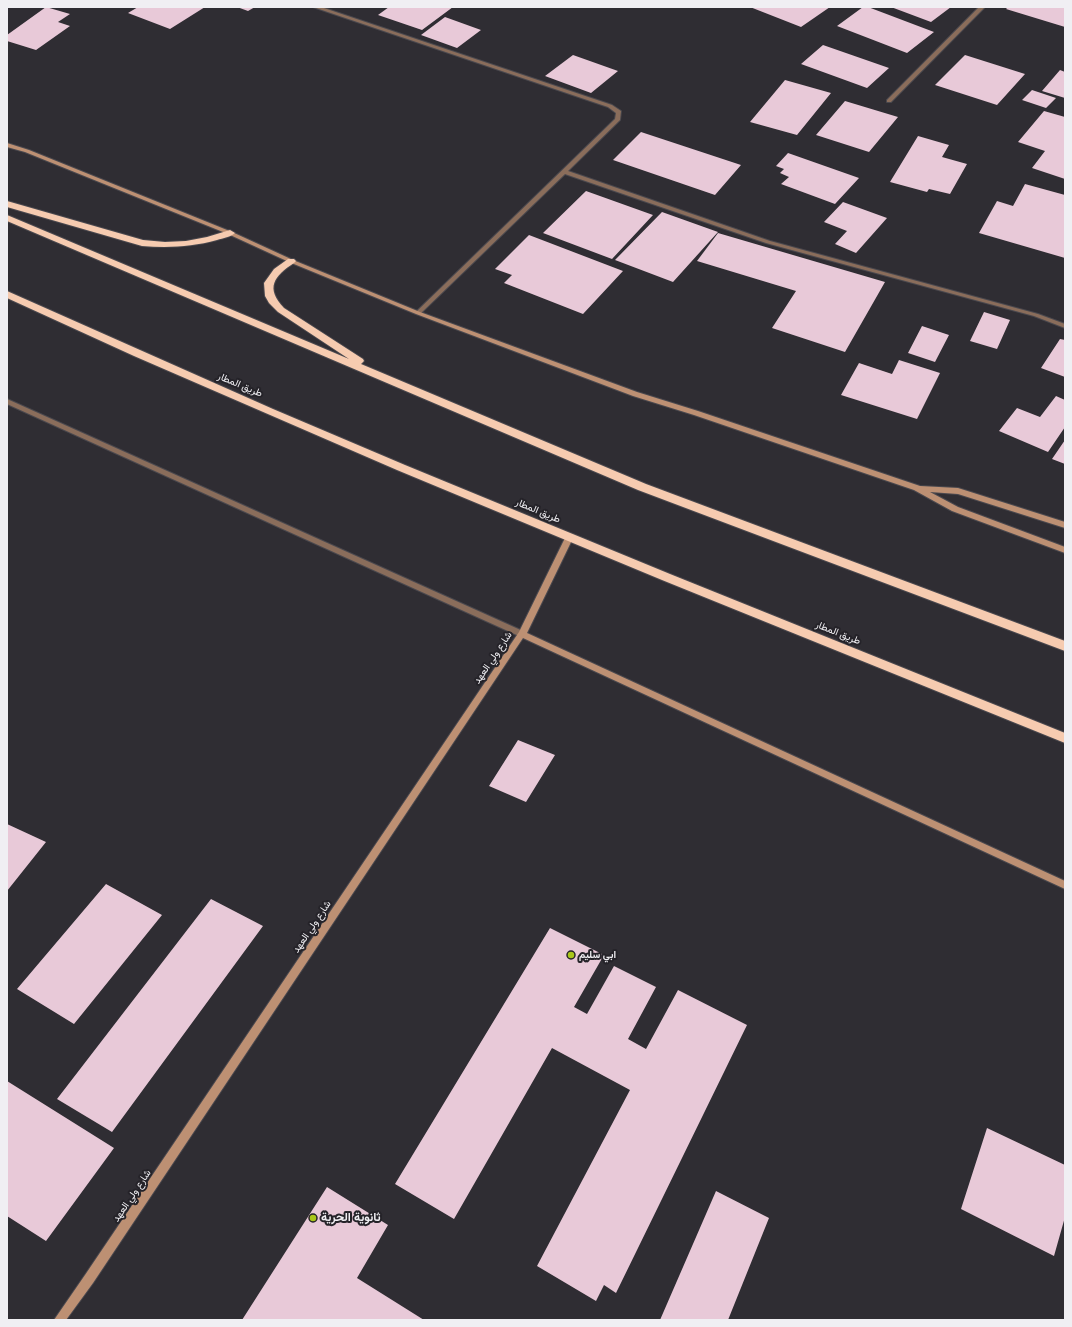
<!DOCTYPE html>
<meta charset="utf-8">
<style>
body{margin:0}
#map{position:relative;width:1072px;height:1327px;overflow:hidden;background:#2f2d33;font-family:"Open Sans",sans-serif}
canvas{display:block}
.frame{position:absolute;inset:0;border:8px solid #f0eff3;pointer-events:none}
</style>
<div id="map">
<canvas width="1072" height="1327"></canvas>
<div class="frame"></div>
</div>
<script>
const c = document.querySelector('canvas').getContext('2d');
c.lineJoin = 'round';
function fill(path, color) { c.fillStyle = color; c.fill(path, 'evenodd'); }
function strokePath(path, color, width, dash) { c.strokeStyle = color; c.lineWidth = width; c.lineCap = dash ? 'butt' : 'round'; c.setLineDash(dash || []); c.stroke(path); }
function label(font, color, halo, rows, align = 'center') {
  c.font = font + ' "Open Sans",Vazirmatn,sans-serif'; c.lineWidth = 4; c.setLineDash([]); c.textBaseline = 'middle'; c.strokeStyle = halo; c.fillStyle = color; for (const [text, x, y, turn = 0] of rows) {
    c.save(); c.translate(x, y); c.rotate((+turn || 0) * Math.PI / 180); c.textAlign = isNaN(turn) ? turn : align; if (halo) c.strokeText(text, 0, 0); c.fillText(text, 0, 0); c.restore();
  }
}
const building = new Path2D(`
 M46,7L70,14L58,22L70,26L36,50L7,41V35Z
 M138,7H205L170,29L128,13Z
 M237,7H255L248,11Z
 M389,7H453L422,30L378,15Z
 M750,7H830L801,27Z
 M863,7H868L934,32L907,53L837,26Z
 M891,7H951L931,22Z
 M1008,7H1065V27L1006,9Z
 M445,17L481,30L457,48L421,35Z
 M823,45L889,68L867,88L801,64Z
 M573,55L618,71L591,93L545,76Z
 M965,55L1025,74L997,105L935,85Z
 M1060,70L1065,72V98L1042,91Z
 M785,80L831,93L797,135L750,122Z
 M1032,90L1056,98L1046,108L1022,100Z
 M845,101L898,117L869,152L816,135Z
 M1044,111L1065,117V179L1032,168L1045,151L1018,142Z
 M641,132L741,165L715,195L613,160Z
 M918,136L949,145L942,157L967,164L950,194L929,189L927,192L890,182Z
 M788,153L859,178L835,204L781,184L789,177L780,173L784,169L776,166Z
 M1025,184L1065,195V258L979,233L997,201L1013,206Z
 M586,191L653,215L612,259L543,233Z
 M843,202L887,218L856,253L835,244L847,231L824,222Z
 M662,212L718,232L673,282L615,260Z
 M718,233L885,282L845,352L772,328L796,291L697,261Z
 M529,235L623,271L583,314L504,283L512,275L495,269Z
 M984,312L1010,320L997,349L970,341Z
 M922,326L949,335L935,362L908,353Z
 M1060,339L1065,340V377L1041,368Z
 M899,360L940,373L917,419L841,395L859,363L892,374Z
 M1056,396L1065,400V427L1048,452L999,431L1017,408L1040,417Z
 M1065,440V464L1052,459Z
 M518,740L555,755L526,802L489,786Z
 M7,824L46,842L7,891Z
 M106,884L162,915L74,1024L17,989Z
 M211,899L263,926L112,1132L57,1099Z
 M550,928L604,955L574,1007L587,1014L614,966L656,987L628,1039L646,1049L678,990L747,1025L616,1293L604,1285L596,1301L537,1266L630,1090L552,1048L454,1219L395,1184Z
 M7,1081L114,1148L46,1241L7,1216Z
 M987,1128L1065,1165V1217L1054,1256L961,1209Z
 M327,1187L388,1225L357,1278L424,1320H242Z
 M716,1191L769,1218L728,1320H660Z`);
const street = new Path2D(`
 M313,7H321L612,105L621,111L620,120L568,171L770,241L1038,314L1065,324V328L1034,316L766,243L565,174L420,314H416V312L615,119L616,113L608,107Z
 M979,7H985L891,102H887V100Z
 M7,399L525,632L526,634L525,636H519L7,404Z`);
const secondary = new Path2D(`
 M7,143L29,150L232,232L293,260L420,312L637,392L698,411L920,486L958,488L1065,522V528L958,494L930,492L958,507L1065,547V553L952,511L914,490L694,415L633,396L416,314L289,262L228,234L25,152L7,147Z
 M569,535L573,538L527,633L1065,881V889L523,638L93,1283L66,1320H54L85,1275L519,632L565,538Z`);
const highway = new Path2D(`
 M7,201L143,240L165,242L186,241L207,237L230,230L235,233C231,237 223,238 217,240C192,247 168,248 142,246L7,207Z
 M7,215L349,359L278,312L269,303L265,296L264,283L274,269L288,259H294L296,261L294,263C274,276 265,288 284,308L363,359L364,361L361,364L646,484L1065,641V651L638,490L7,221Z
 M7,291L273,409L405,465L670,574L1065,733V743L662,580L397,470L134,356L7,298Z`);
const markers = [
 [571,955,4,"#a9c71a"],
 [313,1218,4,"#a9c71a"]
];
const streetNames = [
 ["طريق المطار",240,385,23],
 ["طريق المطار",538,511,23],
 ["طريق المطار",838,633,22],
 ["شارع ولي العهد",493,658,-56],
 ["شارع ولي العهد",312,927,-56],
 ["شارع ولي العهد",132,1196,-56]
];
const poiNames = [
 ["ابي سليم",579,955]
];
const nearPoinames = [
 ["ثانوية الحرية",321,1218]
];
fill(building, '#e8c9d8');
strokePath(street, '#4a484e', 2);
strokePath(secondary, '#4a484e', 2);
strokePath(highway, '#4a484e', 2);
fill(street, '#8a6d5b');
fill(secondary, '#bd9073');
fill(highway, '#f6cbb0');
for (const [x, y, r, color] of markers) { const dot = new Path2D(); dot.arc(x, y, r, 0, 2 * Math.PI); c.fillStyle = color; c.fill(dot); strokePath(dot, '#252329', 1.5); }
label('10px', '#f0eff3', '#252329', streetNames);
label('bold 10px', '#f0eff3', '#252329', poiNames, 'left');
label('bold 12px', '#f0eff3', '#252329', nearPoinames, 'left');
</script>
